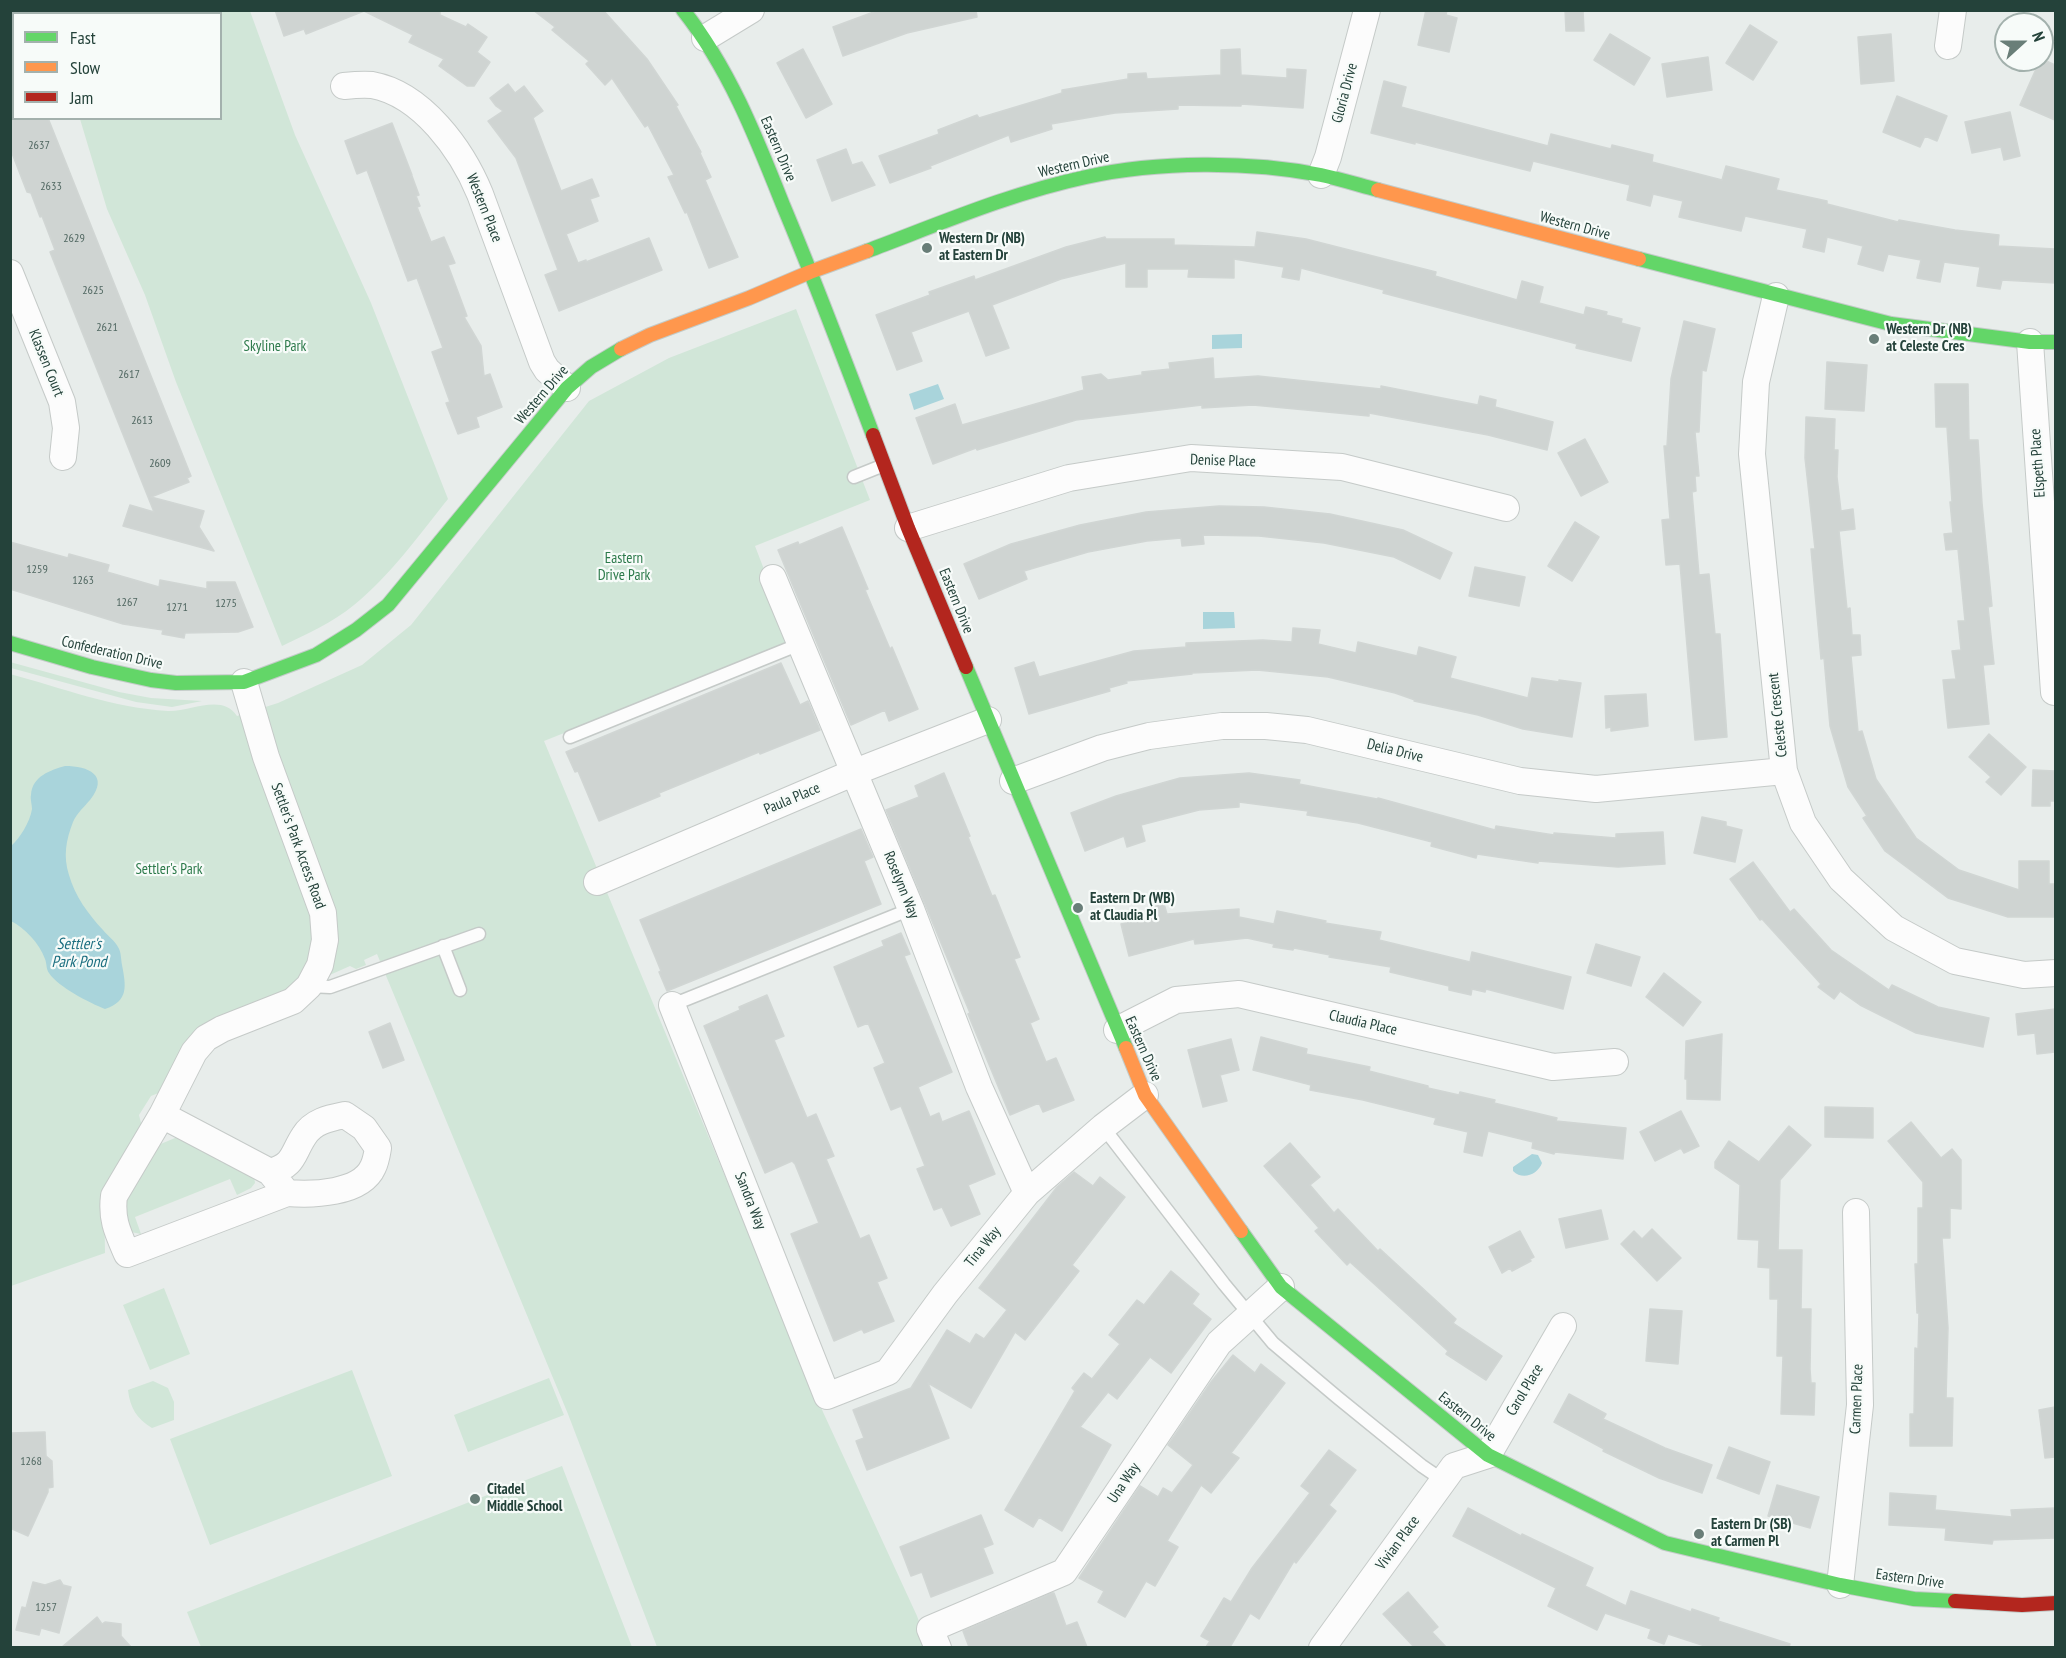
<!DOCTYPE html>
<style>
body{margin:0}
#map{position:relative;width:2066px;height:1658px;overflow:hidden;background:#e8edeb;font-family:"PT Sans Narrow",sans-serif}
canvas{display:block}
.frame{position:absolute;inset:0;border:12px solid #24423a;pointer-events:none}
.legend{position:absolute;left:12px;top:12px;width:210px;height:108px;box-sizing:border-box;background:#f7fbf9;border:2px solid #a3b1ad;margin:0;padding:8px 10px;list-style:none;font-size:18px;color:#24423a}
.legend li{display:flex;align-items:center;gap:12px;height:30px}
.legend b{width:30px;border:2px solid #a3b1ad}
.north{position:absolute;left:1994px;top:12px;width:60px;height:60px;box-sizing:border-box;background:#f7fbf9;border:2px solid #a3b1ad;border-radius:50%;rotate:69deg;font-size:16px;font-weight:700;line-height:24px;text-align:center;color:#24423a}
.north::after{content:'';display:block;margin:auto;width:21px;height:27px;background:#697e78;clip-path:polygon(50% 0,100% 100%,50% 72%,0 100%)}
</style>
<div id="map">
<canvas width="2066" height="1658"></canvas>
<div class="frame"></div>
<ul class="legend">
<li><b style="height:8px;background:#63d668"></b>Fast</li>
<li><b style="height:8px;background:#ff974d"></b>Slow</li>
<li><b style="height:8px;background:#b3261e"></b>Jam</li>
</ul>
<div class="north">N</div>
</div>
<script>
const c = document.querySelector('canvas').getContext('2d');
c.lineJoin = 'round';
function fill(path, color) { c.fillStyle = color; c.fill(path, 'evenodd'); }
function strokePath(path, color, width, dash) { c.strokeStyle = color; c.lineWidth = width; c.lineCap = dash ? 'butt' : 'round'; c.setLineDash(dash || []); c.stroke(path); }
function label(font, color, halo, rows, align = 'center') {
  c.font = font + ' "PT Sans Narrow",sans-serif'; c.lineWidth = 4.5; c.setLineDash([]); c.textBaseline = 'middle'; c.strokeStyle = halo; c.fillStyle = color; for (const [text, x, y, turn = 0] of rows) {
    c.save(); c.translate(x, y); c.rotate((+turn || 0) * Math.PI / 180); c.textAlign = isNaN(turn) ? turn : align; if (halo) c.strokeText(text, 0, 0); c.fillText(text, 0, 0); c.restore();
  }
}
const green = new Path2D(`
 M40,11H250L295,135L371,303L448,499C419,535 390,576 354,605C332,623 307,634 282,646L176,382L145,295L107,209L80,119L220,118V14H41Z
 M796,309L870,500L755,546L792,642L544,741L823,1412L917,1616L928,1647H657L568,1414L377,954L364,960L366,965L356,969L350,966L262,1005L161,1092L151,1096L139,1115L142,1127L104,1193L105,1253L11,1286L10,674C62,688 114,708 168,711C190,712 222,693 237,716L278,703L362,665L411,625L589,401L669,358Z
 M10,662L119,692L151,698L202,701L172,707L136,702L11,668Z
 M175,1138H181L254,1176L255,1183L251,1188L237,1195L230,1179L135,1217L141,1234L131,1232L122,1211L129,1188L156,1146Z
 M164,1288L190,1354L150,1370L123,1305Z
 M352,1370L392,1476L210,1545L170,1439Z
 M549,1378L564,1415L468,1452L454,1415Z
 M153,1381L168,1388L174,1402V1420L152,1428C137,1419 130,1408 128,1390Z
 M562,1466L632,1647H201L187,1612Z`);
const water = new Path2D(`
 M1242,334V348L1212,349V335Z
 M938,384L944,399L914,410L909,394Z
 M1203,612H1234L1235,628L1203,629Z
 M65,766C88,766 110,775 90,800C84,807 77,813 73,822C66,840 63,856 69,875C75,896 88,914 103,930C107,935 115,941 118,947C121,951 121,959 122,965C126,986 129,1001 105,1009C90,1003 58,987 49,973C46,969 47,964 45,959C39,943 25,928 11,921V846C20,838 30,822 32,809C32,804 30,799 31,795C32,776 51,770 65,766Z
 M1532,1154L1538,1155L1542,1163C1538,1174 1523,1181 1513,1171V1167Z`);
const building = new Path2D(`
 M275,10H440V15L466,27L468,24L487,37L477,52L490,62L474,86H467L439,66L444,59L409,42L413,35L364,11L306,34L304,29L284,36Z
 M533,10H603L647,59L678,105L676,106L701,152L700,153L711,177L705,180L738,257L709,268L687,212L685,213L668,177L674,175L648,125L645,127L612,78L605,85L586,64L589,61L552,30L555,27Z
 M879,10H976L977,17L907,33L843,56L833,27Z
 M1426,10H1447L1446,15L1457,18L1449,52L1418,45Z
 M1565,10H1583L1584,31H1566Z
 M1750,25L1777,42L1753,80L1726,63Z
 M1610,34L1650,58L1634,85L1594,60Z
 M1891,34L1894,81L1861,84L1858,37Z
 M803,49L832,104L806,118L777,63Z
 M1240,49L1241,75L1287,78V69L1306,70L1303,108L1241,104V106L1178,105V109L1115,113L1051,124L1052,129L1011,142L1009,135L930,166L931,168L890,183L879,156L939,134L938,130L977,115L979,118L1062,93V90L1128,79V74L1146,73L1147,79L1221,75V50Z
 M1708,57L1712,90L1667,97L1662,64Z
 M2042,59L2055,65V120L2020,105L2040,60Z
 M1384,81L1406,87L1401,107L1548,146L1551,134L1611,149L1612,145L1653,155L1652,162L1722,180L1726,166L1779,179L1776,190L1827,201V204L1898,222L1899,220L1955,230L1999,235L1998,246L2055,249V283L2002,280L2000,289L1977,286L1980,267L1944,262L1940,282L1917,278L1921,260L1888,254L1883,271L1858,264L1863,246L1827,237L1824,252L1803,247L1807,229L1745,216L1741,231L1705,223L1679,217L1683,201L1653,194L1650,206L1627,200L1630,185L1533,161L1530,171L1415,142V144L1371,133Z
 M508,84L515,93L524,86L543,111L533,118L561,191L592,179L599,196L590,199L598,221L566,234L578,263L586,260V262L649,238L662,270L559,311L545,275L558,270L516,158L488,121L503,111L496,106L490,98Z
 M1897,96L1947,116L1937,141L1925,136L1920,147L1883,132Z
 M2010,112L2020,156L2004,160L2001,147L1972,153L1965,122Z
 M10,118H48L191,476L187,478L189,482L151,497L204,511L199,527L214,551L123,526L130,505L154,512L50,252L55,250L42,216L40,217L31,193L27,192L10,148Z
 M392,123L412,175L411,177L412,176L419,195L416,196L420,206L417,207L431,242L444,237L455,263L448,265L467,316L464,317L481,346L484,376L490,374L502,407L476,417L479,427L458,434L446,403L450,402L432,352L443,348L417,278L408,281L367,170L357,174L345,141Z
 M846,149L852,165L862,162L875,185L832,201L817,160Z
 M1257,232L1306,239L1436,272L1435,276L1517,300L1522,281L1543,287L1539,303L1584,315L1586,307L1607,312L1606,315L1622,319L1621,323L1640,328L1631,361L1576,348L1577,344L1383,293L1384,290L1301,268L1299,280L1282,277L1284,267L1234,259V278L1188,277L1189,269H1147V287H1126V263L1061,279L992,305L1009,348L986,356L969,311L911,332L922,361L897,370L876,315L930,295L929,292L974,276L975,280L1066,247L1105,237L1106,239H1174V245L1255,247Z
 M1684,321L1715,329L1706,371L1702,370L1699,432H1695L1699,476H1695L1696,491L1692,492L1699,575L1709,574L1715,634H1720L1727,737L1695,740L1680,564L1666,565L1662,520L1670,519L1664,446H1667L1671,379Z
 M1213,358L1214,379L1258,376L1381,389V386L1478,405L1480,396L1496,400L1495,407L1553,422L1547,450L1488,435L1369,413V416L1253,405L1202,408V405L1076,420L977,450L976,448L933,464L916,418L955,404L962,425L1084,390L1082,377L1101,374L1108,380L1142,375V372L1170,369L1169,363Z
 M1827,362L1867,365L1864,411L1825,409Z
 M1935,384H1968L1969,440H1978L1982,503L1992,606L1988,607L1994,664L1983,665L1989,724L1948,728L1943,680L1956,679L1952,651L1961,650L1958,621H1965L1958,549L1946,550L1944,534L1953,533L1950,502H1952L1947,427H1936Z
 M1806,417L1835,419L1834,450H1838L1837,477L1841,511L1853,509L1855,529L1839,531L1847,609L1850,608L1852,635H1860L1861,655L1851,656L1858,732L1862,731L1876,779L1916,838L1959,870L2019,890V861H2049V884H2055V917H2008L1948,898L1885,851L1863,818L1867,816L1848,787L1830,726L1824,658L1821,659L1811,549H1815L1805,458Z
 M1585,439L1608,482L1581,496L1558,453Z
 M1219,506L1264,507L1330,514L1403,530L1452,553L1440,579L1394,557L1324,543L1259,536L1203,535L1204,544L1182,546L1181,538L1147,541L1088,552L1024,571L1027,579L979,599L964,564L1011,544L1080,525L1146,512Z
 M1575,522L1599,537L1572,581L1548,566Z
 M842,527L868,589L865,590L890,649L892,647L918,709L889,721L885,710L851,725L778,550L798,542L799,545Z
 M10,542L68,558L69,554L109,565L107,572L159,587L160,580L207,589V582H235L253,627L238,632L185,633L184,638L162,634L163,630L123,624L10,589Z
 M1475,567L1525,577L1519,606L1469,596Z
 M1293,628L1320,630L1318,644L1356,653L1358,642L1417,656L1419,647L1456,657L1450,678L1528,698L1532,678L1559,682V680L1581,683L1572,737L1523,729L1478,715L1414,701L1415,700L1395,693L1328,677L1257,670L1192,673V674L1126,681L1127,683L1109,688L1110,691L1029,714L1015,668L1034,662L1039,677L1134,651L1186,647V643L1263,640L1292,642Z
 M781,663L800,705L808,701L820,730L760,754L759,752L659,793L660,796L599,821L578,771L575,772L566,752Z
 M1646,694L1648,726L1611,731V727L1606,728L1605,696Z
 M1989,734L2026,767L2001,795L1986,782L1991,777L1969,757Z
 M2033,770L2055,771V801H2050V806H2032Z
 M944,773L970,836L968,837L992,896L995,895L1020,957L1014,959L1039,1019L1030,1023L1046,1062L1056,1058L1074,1100L1043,1112L1039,1103L1010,1115L968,1014L970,1013L886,810L919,797L915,786Z
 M1249,773L1300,780L1299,784L1377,799L1378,798L1495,830L1496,826L1554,835V833L1616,838V834L1663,832L1665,864L1618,867L1538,861V863L1477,854L1476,858L1431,846L1432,842L1358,823L1307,815L1308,811L1239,802V807L1199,810L1141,825L1145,841L1127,847L1124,836L1085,851L1071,813L1116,796L1180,778Z
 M1702,817L1726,822V826L1742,830L1735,862L1694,853Z
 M861,829L873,857L864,861L881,904L667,991L659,972L661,971L640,920Z
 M1753,862L1790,912L1794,909L1831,950L1889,990L1892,985L1938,1007L1989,1018L1983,1047L1916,1033L1860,1005L1840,991L1834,999L1818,987L1821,984L1762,919L1760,920L1730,879Z
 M1164,904L1167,914L1239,909V917L1274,924L1277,911L1326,921L1325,923L1381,932L1379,940L1470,962L1472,952L1571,977L1563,1009L1486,989L1485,992L1472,989L1471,995L1449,990V986L1390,972L1391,967L1329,957L1330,955L1294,948L1293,950L1273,947L1274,944L1247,938L1195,944L1194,939L1129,956L1121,924L1150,916L1148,908Z
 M901,933L910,954L904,956L952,1072L918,1087L930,1117L939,1113L942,1122L969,1111L995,1174L968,1185L980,1214L951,1226L942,1207L934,1210L917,1169L925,1166L901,1106L891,1110L874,1068L885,1063L868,1023L858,1027L834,967L884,946L882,941Z
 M1596,944L1640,957L1631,986L1587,973Z
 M1664,973L1701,1002L1683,1026L1646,997Z
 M767,995L784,1036L774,1040L807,1118L816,1114L834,1156L826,1159L860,1239L869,1235L887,1278L877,1282L894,1321L864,1333L862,1329L834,1341L791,1234L819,1223L795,1164L792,1161L765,1173L704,1026L740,1010L739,1007Z
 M2055,1009V1052L2037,1054L2035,1033L2018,1035L2016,1014Z
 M390,1023L404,1060L383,1068L369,1032Z
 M1722,1034L1720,1100L1687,1099V1079H1685L1686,1041Z
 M1261,1037L1307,1049L1306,1054L1370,1067L1369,1071L1428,1086V1088L1459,1095L1460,1092L1495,1100L1494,1103L1557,1118L1556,1121L1626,1128L1623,1159L1555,1152L1554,1154L1532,1148L1533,1142L1488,1131L1482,1156L1464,1152L1468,1132L1434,1124L1436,1118L1363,1100L1310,1090L1311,1085L1253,1070Z
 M1231,1039L1239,1070L1220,1075L1227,1101L1203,1107L1188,1050Z
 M1825,1107L1873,1108V1138L1825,1137Z
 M1681,1111L1699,1146L1684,1153L1681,1148L1655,1161L1640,1132Z
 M1911,1122L1941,1158L1952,1149L1961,1160V1209L1950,1208V1238H1942L1948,1328L1946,1398H1953L1952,1446H1910V1414H1914L1915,1348L1918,1349L1919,1313H1917L1915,1264H1918V1208H1923V1182L1888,1141Z
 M1789,1126L1811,1145L1780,1180L1778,1250H1802L1801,1309H1811L1810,1369L1811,1383H1815L1814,1415L1781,1414L1783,1356H1777L1778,1299H1770V1268L1758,1267L1759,1240L1738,1239L1740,1185L1715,1168V1162L1729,1141L1759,1162Z
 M1290,1143L1320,1177L1310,1185L1334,1213L1338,1209L1378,1251L1380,1249L1456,1319L1453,1323L1502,1356L1486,1380L1446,1354L1448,1351L1350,1262L1347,1265L1315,1231L1319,1228L1264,1166Z
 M1074,1172L1093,1186L1100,1177L1125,1197L1072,1265L1079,1271L1025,1340L1015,1332L971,1408L928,1383L949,1438L867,1470L856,1441L864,1438L853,1410L911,1388L947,1330L970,1344L976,1334L984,1339L1007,1310L979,1288L1057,1187Z
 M1601,1210L1608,1239L1566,1248L1559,1219Z
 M1652,1229L1681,1258L1657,1281L1621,1244L1634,1231L1642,1239Z
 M1520,1231L1534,1257L1530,1259L1531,1261L1512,1271L1510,1268L1502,1273L1489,1247Z
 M1171,1271L1199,1294L1192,1304L1211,1319L1171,1373L1150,1357L1117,1399L1108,1392L1080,1427L1111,1445L1062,1531L1039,1517L1033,1527L1005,1510L1075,1391L1072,1388L1084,1373L1092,1379L1120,1344L1109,1335L1137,1300L1144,1305Z
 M1650,1309L1682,1311L1678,1364L1646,1361Z
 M1233,1355L1255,1373L1261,1364L1285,1383L1231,1453L1239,1458L1211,1493L1201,1485L1167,1541L1178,1547L1155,1586L1146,1581L1125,1617L1098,1602L1104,1591L1079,1578L1140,1486L1158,1497L1163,1488L1172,1493L1193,1465L1168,1445L1211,1382Z
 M1569,1394L1606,1414L1603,1419L1665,1448L1712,1465L1702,1493L1659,1478L1603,1451L1604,1449L1554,1422Z
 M2055,1407V1457L2045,1458L2039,1410Z
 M45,1432L46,1456L52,1461L53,1487L48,1488V1492L28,1536L10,1528V1433Z
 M1729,1447L1770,1462L1759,1494L1717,1478Z
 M1329,1450L1356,1470L1329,1505L1336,1511L1296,1563L1294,1561L1259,1619L1250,1613L1230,1647H1206L1210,1641L1201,1636L1224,1598L1231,1602L1252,1568L1310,1493L1301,1486Z
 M1777,1485L1819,1497L1810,1528L1768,1516Z
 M1890,1493L1936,1496L1935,1510L2012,1517L2011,1510L2055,1508V1538L1993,1540L1992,1544L1945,1540L1946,1528L1889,1525Z
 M1468,1508L1521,1536L1522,1534L1593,1568L1585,1586L1626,1606L1631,1591L1691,1612L1692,1609L1719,1618L1718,1621L1790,1644L1789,1647H1708L1668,1634L1664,1644L1648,1638L1651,1629L1605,1613L1597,1630L1548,1606L1556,1588L1453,1536Z
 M981,1515L993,1544L983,1548L993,1573L931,1597L922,1572L911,1576L900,1547Z
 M60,1580L63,1585L71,1587L59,1633L41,1628L39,1635L16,1630L22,1607L26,1608L33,1582L45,1585Z
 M1408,1592L1438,1627L1432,1632L1446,1647H1414L1383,1614Z
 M1052,1593H1054L1066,1626L1077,1622L1087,1647H969L963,1631Z
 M97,1617L102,1624L105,1622L121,1624V1636L131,1647H62Z`);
const lane = new Path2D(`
 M854,477L884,465
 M570,737L800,644
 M443,946L460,990
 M309,986L330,987L479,934
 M672,1005L911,909
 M1103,1127L1224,1284L1273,1343L1337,1397L1422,1466L1444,1481`);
const street = new Path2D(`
 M705,38L751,10
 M1948,46L1953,10
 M344,86C353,85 363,84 372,85C422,94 462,150 480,194L542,362L547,370L567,388
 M1321,175L1328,157L1367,10
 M10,273L62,402L66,428L63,457
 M1776,296L1756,382L1752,454L1784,771L1803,823L1841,879L1894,928L1955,961L2024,975L2056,973
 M2030,342L2054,692
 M908,528L1069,478L1191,458L1342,467L1506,508
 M773,578L911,909L979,1087L1027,1193
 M244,682L266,757L323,913L325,940L320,965L309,986L293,1001L222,1029L206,1038L194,1052L162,1115L114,1196C111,1220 118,1233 127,1254L287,1193
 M1013,781L1102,748L1149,736L1222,726H1266L1307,730L1520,781L1596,789L1784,771
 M597,882L855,772L988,720
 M672,1005L827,1396L888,1372L945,1294L1027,1193L1103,1127L1145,1095
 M1117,1030L1176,1000L1239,994L1553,1067L1615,1062
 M162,1115L270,1172L287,1193C312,1195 361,1194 373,1167C376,1161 377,1154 378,1148L364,1128L345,1115C330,1118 313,1121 304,1136C292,1154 295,1165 270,1172
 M1840,1585L1860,1405L1856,1212
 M938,1648L930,1629L1064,1572L1219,1343L1281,1287
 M1322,1648L1454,1466L1488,1455L1563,1326`);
const fast = new Path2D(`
 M683,10C729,68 756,137 783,205C815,281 844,358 873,435
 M867,251C939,224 1011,193 1086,177C1157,161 1250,161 1321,175C1340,179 1359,185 1378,190
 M1639,259L1891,324L2030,342H2056
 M10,643L92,667L151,680L176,683L244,682L316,655L356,630L388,605L567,388L591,367L621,349
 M966,667L1126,1048
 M1241,1231L1281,1287L1488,1455L1665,1543L1840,1585L1914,1599L1955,1601`);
const slow = new Path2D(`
 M1378,190L1639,259
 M621,349L650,335L749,298L810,272L867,251
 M1126,1048L1145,1095L1241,1231`);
const jam = new Path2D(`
 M873,435L908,528L966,667
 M1955,1601L2022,1605L2056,1603`);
const markers = [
 [927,248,6,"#697e78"],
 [1874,339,6,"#697e78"],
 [1078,908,6,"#697e78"],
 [475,1499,6,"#697e78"],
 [1699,1534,6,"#697e78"]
];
const numberNames = [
 ["2637",39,146],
 ["2633",51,187],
 ["2629",74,239],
 ["2625",93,291],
 ["2621",107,328],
 ["2617",129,375],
 ["2613",142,421],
 ["2609",160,464],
 ["1259",37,570],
 ["1263",83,581],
 ["1267",127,603],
 ["1275",226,604],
 ["1271",177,608],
 ["1268",31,1462],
 ["1257",46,1608]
];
const streetNames = [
 ["Gloria Drive",1345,93,-75],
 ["Eastern Drive",778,149,67],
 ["Western Drive",1074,165,-13],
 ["Western Place",484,208,68],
 ["Western Drive",1575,226,15],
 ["Klassen Court",46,363,68],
 ["Western Drive",542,395,-49],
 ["Denise Place",1223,461,2],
 ["Elspeth Place",2038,463,-94],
 ["Eastern Drive",956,601,68],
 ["Confederation Drive",112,653,13],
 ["Celeste Crescent",1778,715,-96],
 ["Delia Drive",1395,751,14],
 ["Paula Place",792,799,-23],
 ["Settler's Park Access Road",298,846,70],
 ["Roselynn Way",901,885,68],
 ["Claudia Place",1363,1023,13],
 ["Eastern Drive",1143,1049,66],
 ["Sandra Way",750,1201,68],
 ["Tina Way",983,1247,-51],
 ["Carol Place",1525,1390,-59],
 ["Carmen Place",1857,1399,-88],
 ["Eastern Drive",1467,1417,39],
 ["Una Way",1124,1483,-56],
 ["Vivian Place",1398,1543,-54],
 ["Eastern Drive",1910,1579,8]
];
const poiNames = [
 ["Western Dr (NB)",939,239],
 ["at Eastern Dr",939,256],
 ["Western Dr (NB)",1886,330],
 ["at Celeste Cres",1886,347],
 ["Eastern Dr (WB)",1090,899],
 ["at Claudia Pl",1090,916],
 ["Citadel",487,1490],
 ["Middle School",487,1507],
 ["Eastern Dr (SB)",1711,1525],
 ["at Carmen Pl",1711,1542]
];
const parkNames = [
 ["Skyline Park",275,347],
 ["Eastern",624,559],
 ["Drive Park",624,576],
 ["Settler's Park",169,870]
];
const waterNames = [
 ["Settler's",79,944],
 ["Park Pond",79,962]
];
fill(green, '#d1e6d8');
fill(water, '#a9d4db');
fill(building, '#cfd4d2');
strokePath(building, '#d1d6d4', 1.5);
strokePath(lane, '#c5cac8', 15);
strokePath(street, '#c5cac8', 28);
strokePath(fast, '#c3cbc8', 16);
strokePath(slow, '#c3cbc8', 16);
strokePath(jam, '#c3cbc8', 16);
strokePath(lane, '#fcfcfc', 12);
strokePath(street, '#fcfcfc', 26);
strokePath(fast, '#63d668', 14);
strokePath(slow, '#ff974d', 14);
strokePath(jam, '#b3261e', 14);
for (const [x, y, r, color] of markers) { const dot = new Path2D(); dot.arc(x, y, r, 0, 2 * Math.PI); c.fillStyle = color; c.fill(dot); strokePath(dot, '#f7fbf9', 2); }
label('12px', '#506761', null, numberNames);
label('15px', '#24423a', '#f7fbf9', streetNames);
label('bold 15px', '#24423a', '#f7fbf9', poiNames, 'left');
label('15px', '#2d7a4b', '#f7fbf9', parkNames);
label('italic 16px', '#1c6f80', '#f7fbf9', waterNames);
</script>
